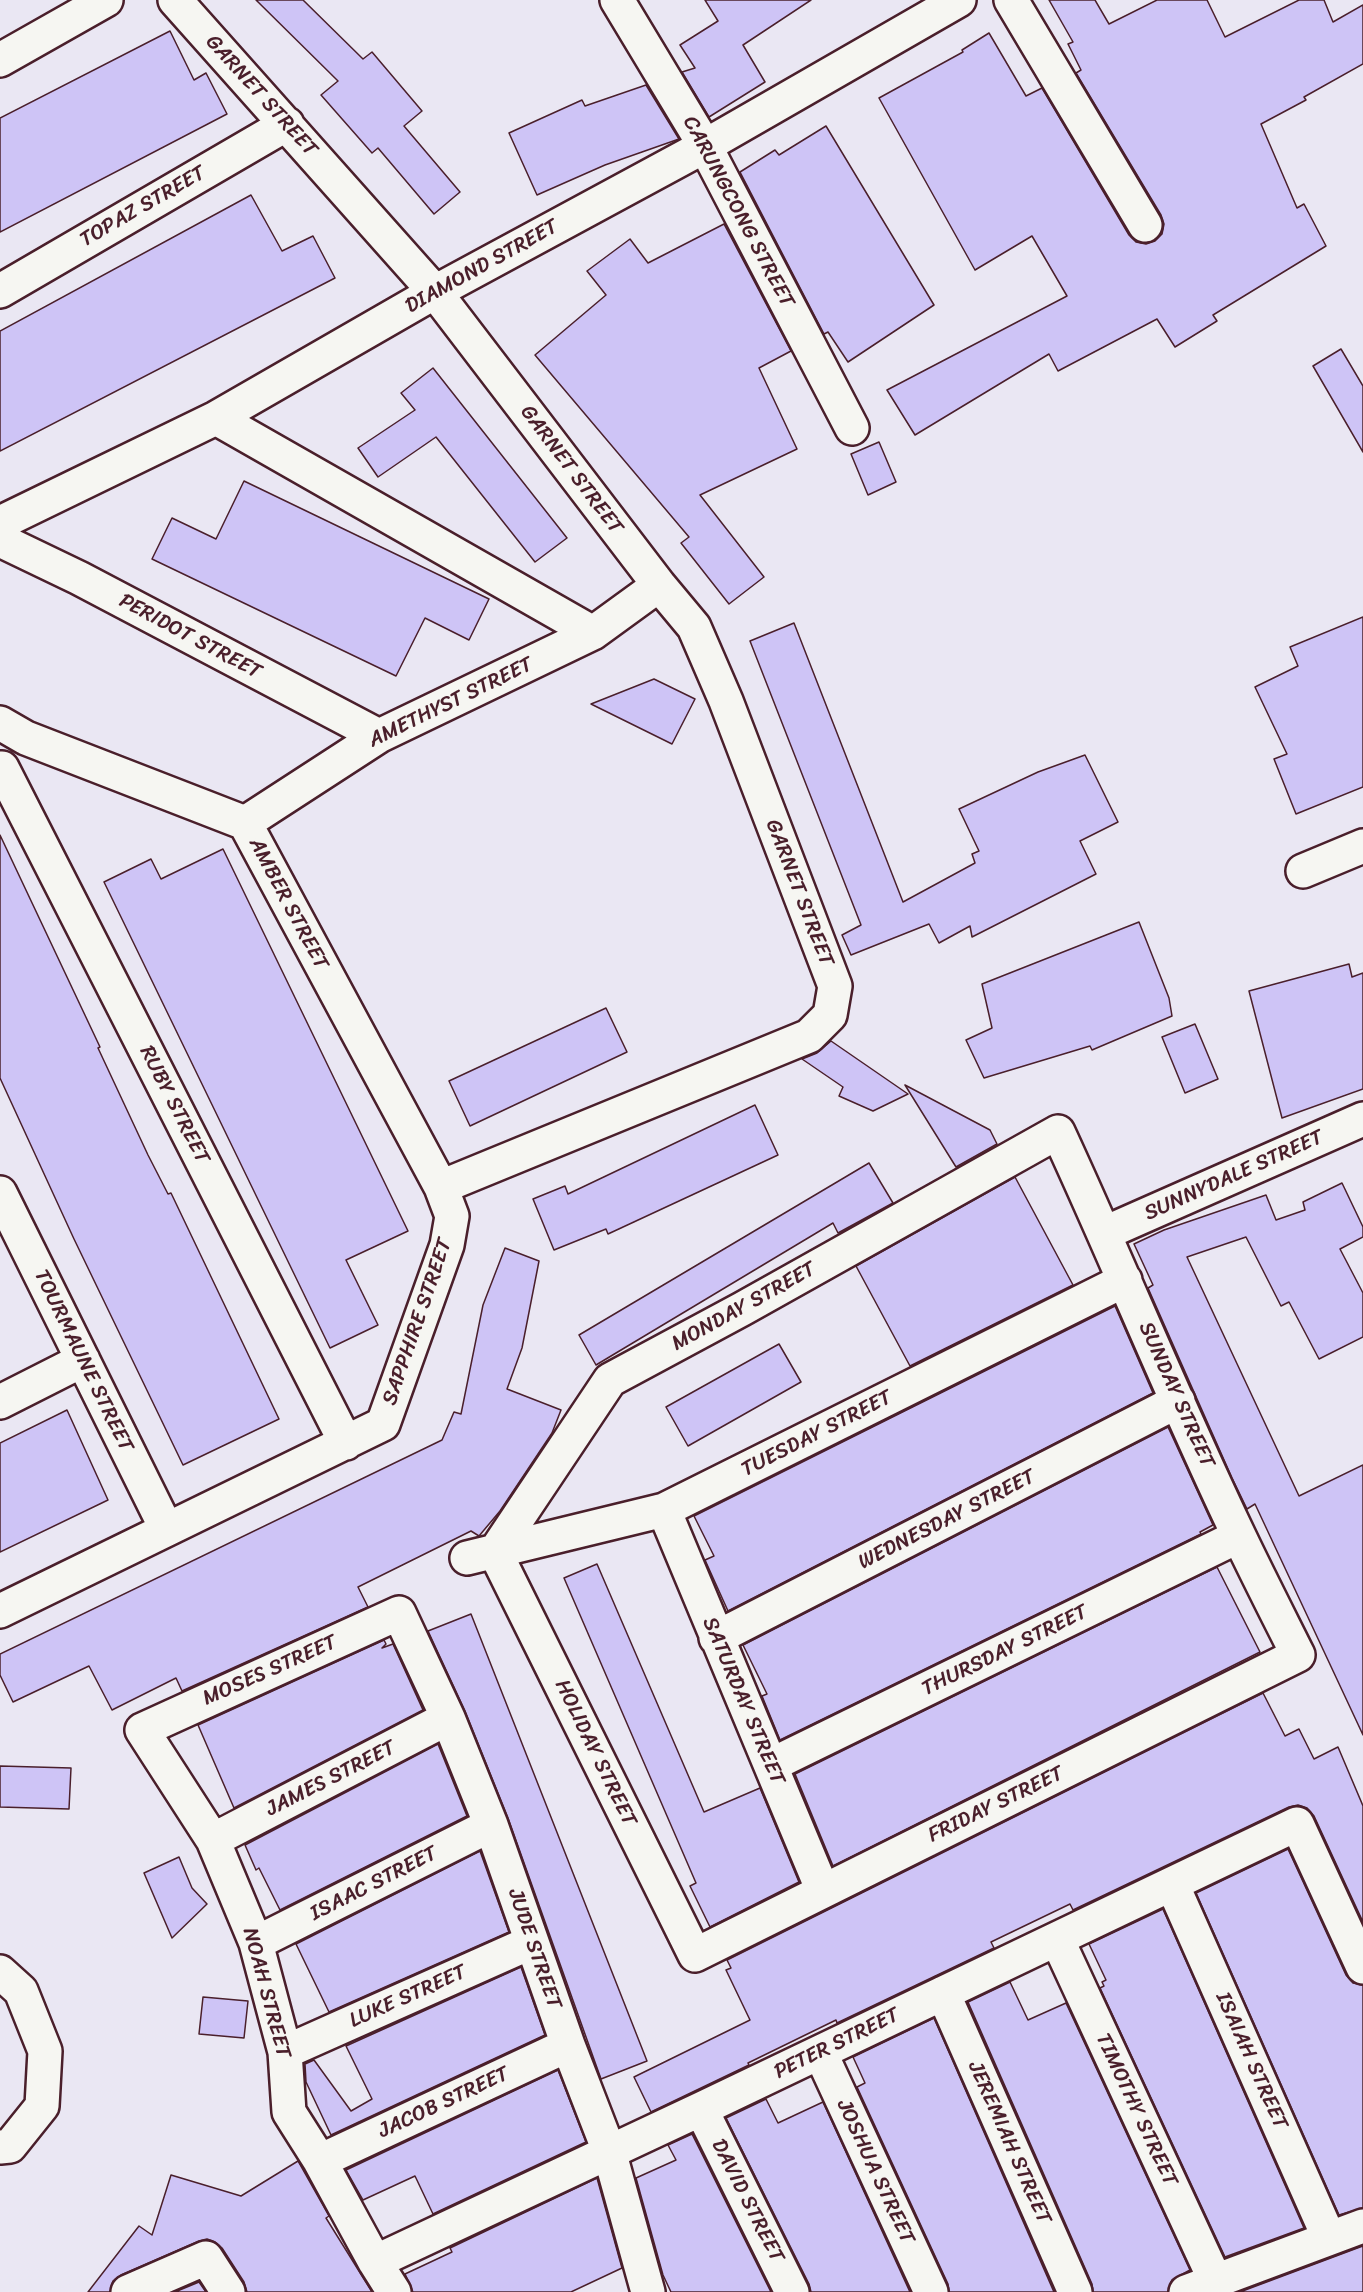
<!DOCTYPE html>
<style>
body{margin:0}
canvas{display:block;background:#eae7f3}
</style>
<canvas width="1363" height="2292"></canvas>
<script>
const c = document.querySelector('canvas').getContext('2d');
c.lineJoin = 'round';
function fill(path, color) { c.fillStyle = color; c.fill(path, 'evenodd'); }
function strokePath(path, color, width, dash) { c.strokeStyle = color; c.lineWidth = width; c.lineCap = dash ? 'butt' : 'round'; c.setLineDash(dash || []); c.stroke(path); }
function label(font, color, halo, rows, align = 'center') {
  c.font = font + ' Sriracha,sans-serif'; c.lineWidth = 6; c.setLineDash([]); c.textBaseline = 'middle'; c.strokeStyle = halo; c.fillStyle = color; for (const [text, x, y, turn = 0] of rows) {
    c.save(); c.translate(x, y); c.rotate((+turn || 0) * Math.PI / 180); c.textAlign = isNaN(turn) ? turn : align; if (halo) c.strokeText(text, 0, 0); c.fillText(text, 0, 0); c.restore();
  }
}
const building = new Path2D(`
 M256,0H303L363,59L372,52L422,111L404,126L460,192L434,214L378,148L372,153L321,95L338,81Z
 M705,0H811L743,45L765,82L709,117L682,72L695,68L680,45L718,21Z
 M1049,0H1095L1109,24L1157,0H1207L1225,37L1299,0H1324L1333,22L1363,5V64L1304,97L1306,100L1261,124L1297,208L1304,204L1326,246L1213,315L1217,321L1175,347L1157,319L1058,371L1049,354L915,435L887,390L1067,296L1032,236L975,270L879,98L963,52L962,50L989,33L1026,96L1042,88L1129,235L1136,242L1146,244L1155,241L1162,234L1164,224L1161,215L1076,73L1081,70L1068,44L1073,42Z
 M170,31L194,80L206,73L227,114L0,232V118Z
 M646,85L679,139L605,165L537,195L509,133L582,100L585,106Z
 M826,126L934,305L848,362L828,332L824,334L740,172L775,150L779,155Z
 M251,195L282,251L313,236L335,278L0,451V331Z
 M724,224L791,351L759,368L797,449L700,495L764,577L729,604L681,543L689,537L535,355L606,295L587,271L630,239L648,263Z
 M1341,349L1363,386V452L1313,366Z
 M433,368L567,538L535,562L436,437L378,477L358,448L415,410L401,393Z
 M879,442L896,482L868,495L851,454Z
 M244,481L489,599L469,640L425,618L396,676L152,559L172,518L216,539Z
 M1363,617V787L1296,814L1274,759L1287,754L1255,687L1298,666L1290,647Z
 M794,623L903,902L975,863L972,854L979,851L959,809L1038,772L1085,755L1118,822L1080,841L1096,874L972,937L970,926L939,943L929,924L851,955L842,935L861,925L750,641Z
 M654,679L695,699L672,744L591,704Z
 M0,835L100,1047L98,1048L148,1155L168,1194L171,1193L279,1419L183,1465L74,1239L0,1078Z
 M223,849L408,1231L346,1260L378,1325L330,1348L104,882L151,859L161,879Z
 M1139,922L1169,998L1172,1016L1092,1050L1090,1046L984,1078L966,1040L992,1028L982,984Z
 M1349,964L1352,977L1363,973V1089L1282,1118L1249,991Z
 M606,1008L627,1052L470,1126L449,1081Z
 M1195,1024L1218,1079L1185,1093L1162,1037Z
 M831,1041L908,1094L873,1111L839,1096L843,1087L802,1059L817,1053Z
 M905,1085L990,1130L997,1144L956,1167Z
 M755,1105L778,1155L608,1234L606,1229L554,1250L533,1199L565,1186L568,1194Z
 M869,1163L893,1203L838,1233L833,1223L596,1365L579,1335Z
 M1015,1177L1073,1285L910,1366L856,1266Z
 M1342,1183L1363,1227V1237L1340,1249L1363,1293V1337L1319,1359L1289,1302L1281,1306L1246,1237L1187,1257L1299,1496L1363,1465V1735L1255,1504L1247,1509L1232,1478L1148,1288L1153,1285L1134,1244L1164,1230L1266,1195L1276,1220L1305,1210L1303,1202Z
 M505,1248L539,1261L522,1348L507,1389L561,1410L552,1433L500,1511L479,1536L471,1531L358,1587L368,1607L182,1691L176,1678L112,1710L89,1666L13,1702L0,1675V1654L442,1440L454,1412L461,1414L483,1305Z
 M1115,1306L1153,1393L728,1611L705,1560L714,1556L694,1516Z
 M779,1344L801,1382L688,1446L666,1407Z
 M67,1410L108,1500L0,1552V1443Z
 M1168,1427L1213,1525L1200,1532L1201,1534L780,1740L762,1696L767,1694L743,1645Z
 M597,1564L704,1812L760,1788L799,1882L710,1927L690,1886L696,1883L564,1578Z
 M1217,1567L1260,1652L833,1866L795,1774Z
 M471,1614L647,2061L601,2079L508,1818L465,1711L428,1631Z
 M384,1640L386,1644L382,1648L393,1644L423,1710L234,1808L198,1725Z
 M1263,1693L1285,1736L1299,1729L1314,1759L1338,1747L1363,1806V1922L1314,1816L1307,1808L1298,1805L1289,1807L1073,1910L1070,1904L991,1942L994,1948L837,2023L836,2020L748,2063L749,2065L651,2112L634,2077L750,2020L726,1970L731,1968L727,1960Z
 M438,1744L467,1816L280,1910L259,1868L256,1870L245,1845Z
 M0,1766L71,1768L69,1809L0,1807Z
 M1288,1849L1346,1975L1353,1983L1363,1985V2208L1339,2215L1196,1893Z
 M480,1851L509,1932L329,2012L296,1944Z
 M179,1857L192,1888L207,1904L172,1938L144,1873Z
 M1163,1909L1304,2228L1225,2257L1100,1988L1104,1986L1102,1982L1106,1980L1089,1944Z
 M521,1967L545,2035L331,2135L306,2082L305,2064L314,2060L351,2111L372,2099L346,2046Z
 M1010,1982L1028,2020L1066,2003L1190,2270L1172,2280L1168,2292H1093L1092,2284L968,2002Z
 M203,1997L248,2001L244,2038L199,2034Z
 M934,2018L1054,2292H949L948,2284L857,2087L865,2083L853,2057Z
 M558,2070L586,2142L433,2214L415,2176L363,2200L346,2170Z
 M766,2099L778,2123L823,2102L910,2292H811L809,2284L726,2118Z
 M692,2134L771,2292H671L663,2275L636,2178L676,2160L668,2145Z
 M298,2161L329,2216L326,2218L372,2292H247L244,2282L222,2248L215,2242L207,2239L199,2241L121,2275L113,2281L110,2292H88L139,2226L152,2235L171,2175L241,2196Z
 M597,2178L622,2268L571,2292H413L405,2274L452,2252L450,2248Z
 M1363,2246V2292H1240Z
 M199,2282L206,2292H175Z`);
const minor = new Path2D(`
 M175,0L435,292L659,585L694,627L726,701L835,986L830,1015L809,1036L441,1187
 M617,0L705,146L852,428
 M1011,0L1145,225
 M0,60L106,0
 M0,291L287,124
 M216,418L593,633
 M0,523L216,418L435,292L705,146L959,0
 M0,540L79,578L379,736
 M0,723L26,738L245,823L441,1187L452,1216L447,1245L383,1424L0,1611
 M2,768L346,1443
 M245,823L379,736L593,633L659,585
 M1303,871L1363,846
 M1058,1132C1120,1266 1175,1403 1239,1536C1258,1576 1278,1615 1298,1655L695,1955L495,1552L610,1380L742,1309Z
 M0,1193L166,1528
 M1105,1233L1363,1119
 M0,1402L83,1360
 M664,1510L823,1891
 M467,1558L664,1510L1125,1280
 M716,1638L1178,1401
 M771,1765L1239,1536
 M213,1840L448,1718
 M1172,1884L1329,2238
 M1057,1939L1216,2282
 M256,1943L491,1825
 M0,1972L21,1991L45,2051L42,2106L10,2146L0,2147
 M943,1993L1075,2292
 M285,2052L532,1942
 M820,2052L931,2292
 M701,2109L792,2292
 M320,2161L568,2045
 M375,2262L701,2109L1297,1824L1363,1967
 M128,2292L206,2258L228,2292
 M394,2292L375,2262L320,2161L289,2112L285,2052L256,1943L213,1840L142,1730L399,1613L448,1718L491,1825L568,2045L609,2151L648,2292
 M1186,2292L1363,2226`);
const streetNames = [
 ["GARNET STREET",261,96,48],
 ["TOPAZ STREET",143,207,-30],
 ["CARUNGCONG STREET",738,212,62],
 ["DIAMOND STREET",482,267,-29],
 ["GARNET STREET",571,470,53],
 ["PERIDOT STREET",190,637,28],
 ["AMETHYST STREET",451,703,-26],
 ["GARNET STREET",799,893,69],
 ["AMBER STREET",288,904,62],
 ["RUBY STREET",174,1105,63],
 ["SUNNYDALE STREET",1234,1176,-24],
 ["MONDAY STREET",744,1307,-29],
 ["SAPPHIRE STREET",418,1322,-71],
 ["TOURMAUNE STREET",83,1361,64],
 ["SUNDAY STREET",1176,1395,66],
 ["TUESDAY STREET",817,1434,-27],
 ["WEDNESDAY STREET",947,1520,-27],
 ["THURSDAY STREET",1005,1651,-26],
 ["MOSES STREET",270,1671,-24],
 ["SATURDAY STREET",743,1701,67],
 ["HOLIDAY STREET",595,1753,64],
 ["JAMES STREET",331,1779,-27],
 ["FRIDAY STREET",996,1805,-26],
 ["ISAAC STREET",374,1884,-27],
 ["JUDE STREET",534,1949,71],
 ["NOAH STREET",266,1993,75],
 ["LUKE STREET",408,1997,-24],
 ["PETER STREET",837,2044,-26],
 ["ISAIAH STREET",1251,2061,66],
 ["JACOB STREET",444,2103,-25],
 ["TIMOTHY STREET",1136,2110,65],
 ["JEREMIAH STREET",1009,2143,66],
 ["JOSHUA STREET",875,2172,65],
 ["DAVID STREET",747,2201,63]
];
fill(building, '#cec4f6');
strokePath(building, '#4a1f2b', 1.5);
strokePath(minor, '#4a1f2b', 38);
strokePath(minor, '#f6f6f2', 33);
label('21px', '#4a1f2b', '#f6f6f2', streetNames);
</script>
